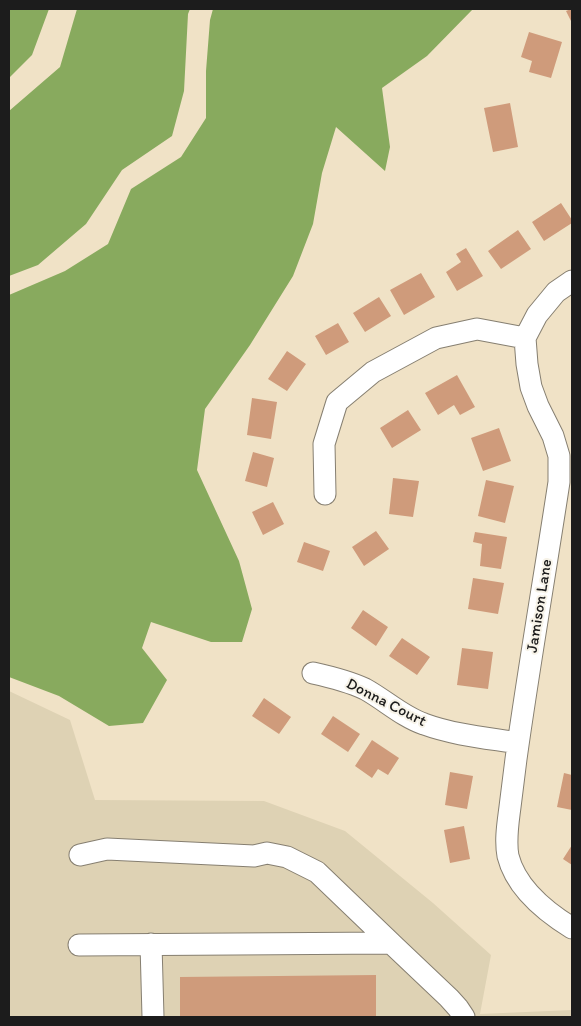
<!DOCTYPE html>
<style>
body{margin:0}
#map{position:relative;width:581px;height:1026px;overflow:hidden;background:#f0e2c6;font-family:Itim,sans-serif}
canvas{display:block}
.frame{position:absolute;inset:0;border:10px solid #1c1c1c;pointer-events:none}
</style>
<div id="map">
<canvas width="581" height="1026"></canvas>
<div class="frame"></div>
</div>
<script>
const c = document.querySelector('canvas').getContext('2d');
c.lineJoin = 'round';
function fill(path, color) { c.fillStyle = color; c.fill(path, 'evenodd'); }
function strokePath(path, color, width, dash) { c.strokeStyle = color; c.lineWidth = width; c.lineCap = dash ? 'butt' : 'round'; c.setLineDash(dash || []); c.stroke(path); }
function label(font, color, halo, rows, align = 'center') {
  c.font = font + ' Itim,sans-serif'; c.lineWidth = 4; c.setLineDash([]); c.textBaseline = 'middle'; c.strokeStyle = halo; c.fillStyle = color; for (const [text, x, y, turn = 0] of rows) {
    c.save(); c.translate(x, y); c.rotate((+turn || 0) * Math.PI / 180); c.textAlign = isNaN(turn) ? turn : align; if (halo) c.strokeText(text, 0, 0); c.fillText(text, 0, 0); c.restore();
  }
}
const built = new Path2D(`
 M9,691L70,720L95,800L264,801L345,831L433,903L491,955L480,1014L572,1010V1017H9Z`);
const forest = new Path2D(`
 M9,9H49L32,55L9,78Z
 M77,9H190L188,14L184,91L172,136L122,170L86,224L38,265L9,276V111L60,67Z
 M213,9H473L427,56L382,88L390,147L385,171L336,127L322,173L313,224L293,276L250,345L205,409L197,470L239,561L252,609L242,642H211L151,622L142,648L167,680L143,723L109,726L59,696L9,677V295L65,271L108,244L131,189L181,157L206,118V71L210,20Z`);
const building = new Path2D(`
 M571,9H572V23L566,11Z
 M529,32L562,42L551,78L529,72L532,61L521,57Z
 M510,103L518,147L493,152L484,108Z
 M561,203L572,220V223L544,241L532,222Z
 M518,230L531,249L501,269L488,251Z
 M466,248L483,276L457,291L446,272L461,262L456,254Z
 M421,273L435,297L404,315L390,290Z
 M379,297L391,316L365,332L353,313Z
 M338,323L349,342L326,355L315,336Z
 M287,351L306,364L287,391L268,379Z
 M457,375L475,407L460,415L454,405L438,415L425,393Z
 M252,398L277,402L271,439L247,435Z
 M408,410L421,430L392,448L380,428Z
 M499,428L511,461L483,471L471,438Z
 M253,452L274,458L267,487L245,481Z
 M393,478L419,481L413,517L389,514Z
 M486,480L514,486L505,523L478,516Z
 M273,502L284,524L263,535L252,512Z
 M376,531L389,549L364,566L352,547Z
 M475,532L507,537L501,569L480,566L482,544L473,542Z
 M304,542L330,551L323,571L297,562Z
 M473,578L504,583L498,614L468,609Z
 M363,610L388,627L376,646L351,628Z
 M402,638L430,657L417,675L389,656Z
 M462,648L493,652L488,689L457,685Z
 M264,698L291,717L279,734L252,716Z
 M333,716L360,734L348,752L321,734Z
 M372,740L399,758L388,775L378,769L372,778L355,766Z
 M450,772L473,776L467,809L445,805Z
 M564,773L572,775V810L557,807Z
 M464,826L470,859L450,863L444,830Z
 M572,845V865L563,859Z
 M376,975V1017H180V977Z`);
const minor = new Path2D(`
 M572,281L556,292L537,315L525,338L527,364L531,387L538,406L553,436L559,456V482C545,574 529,666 516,759C514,775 512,791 510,807C508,823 505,840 508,856C516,888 546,912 572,928
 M325,494L324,444L337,402L373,372L436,338L477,329L525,338
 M313,673C331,677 348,681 365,689C385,700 403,717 424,724C454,735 487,738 518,743
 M391,943L449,998L458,1008L464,1017
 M151,944L153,1017
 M79,945L391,943L317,872L287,857L267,853L254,856L107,849L80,855`);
const streetNames = [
 ["Jamison Lane",540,606,-81],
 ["Donna Court",386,703,27]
];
fill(built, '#ded2b4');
fill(forest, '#88aa5e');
fill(building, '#cf9b7b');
strokePath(minor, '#867f71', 23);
strokePath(minor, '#fff', 21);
label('16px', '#1c1c1c', '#f7f3e8', streetNames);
</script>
